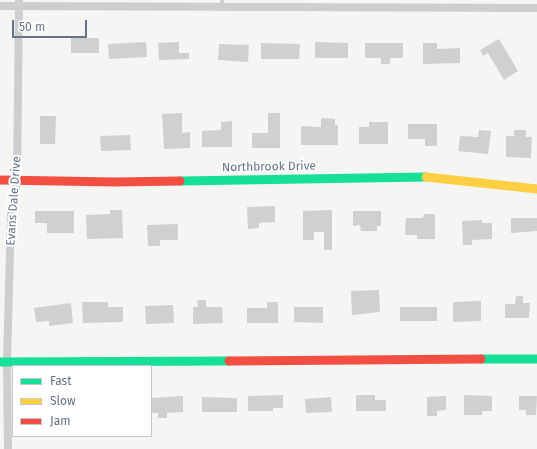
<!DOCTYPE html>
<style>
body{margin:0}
#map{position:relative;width:537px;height:449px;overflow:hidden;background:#f5f5f4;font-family:"Fira Sans",sans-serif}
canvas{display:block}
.legend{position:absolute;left:12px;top:365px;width:140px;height:72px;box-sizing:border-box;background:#fff;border:1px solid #c1c7ce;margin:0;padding:5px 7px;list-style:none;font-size:12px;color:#657384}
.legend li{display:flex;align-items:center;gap:8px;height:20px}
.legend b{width:20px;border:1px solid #c1c7ce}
.scale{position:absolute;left:12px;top:20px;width:75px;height:18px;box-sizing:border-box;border:2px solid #657384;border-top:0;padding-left:5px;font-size:12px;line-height:14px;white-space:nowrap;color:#657384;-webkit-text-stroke:3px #fff;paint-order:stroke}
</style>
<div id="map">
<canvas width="537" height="449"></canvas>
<ul class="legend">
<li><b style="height:5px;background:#16e098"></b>Fast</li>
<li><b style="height:5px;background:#ffcf43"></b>Slow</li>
<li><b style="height:5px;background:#f24e42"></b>Jam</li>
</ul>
<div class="scale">50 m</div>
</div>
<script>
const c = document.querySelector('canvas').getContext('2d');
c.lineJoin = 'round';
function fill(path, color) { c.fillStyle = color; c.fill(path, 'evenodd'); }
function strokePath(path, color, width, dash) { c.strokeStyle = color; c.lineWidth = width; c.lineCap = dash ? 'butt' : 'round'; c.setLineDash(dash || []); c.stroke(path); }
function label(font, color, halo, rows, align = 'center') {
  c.font = font + ' "Fira Sans",sans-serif'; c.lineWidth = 4; c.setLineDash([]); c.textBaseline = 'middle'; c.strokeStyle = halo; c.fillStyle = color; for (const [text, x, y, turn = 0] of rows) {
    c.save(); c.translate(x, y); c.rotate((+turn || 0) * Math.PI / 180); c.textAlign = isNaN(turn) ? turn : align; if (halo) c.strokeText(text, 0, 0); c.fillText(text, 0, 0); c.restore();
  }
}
const building = new Path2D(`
 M71,38H99V53H71Z
 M499,39L518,71L504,80L488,53L483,56L480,50Z
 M146,42L147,57L109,59L108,44Z
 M179,42V53H189V59L159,60L158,43Z
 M315,42L348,43V58H315Z
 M261,43L300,44L299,59H261Z
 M365,43H403V58H390V64H381V58H365Z
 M423,43H437V49L460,48V63L423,64Z
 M219,44L249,45L248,62L218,60Z
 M182,113V133L190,132V148L164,149L162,114Z
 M268,113H280V148H252V133H268Z
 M40,116H56L55,144H40Z
 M321,118L335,119V125H338V145H301V126L321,127Z
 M232,121V147H202V131L221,130V122Z
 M369,122H388V144H359V127H369Z
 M408,124H437V146H425V139H408Z
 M479,130L491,131L488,154L458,151L460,136L478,137Z
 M514,130H526V137H532L531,158L506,157V136H514Z
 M130,135L131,150L101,151L100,136Z
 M275,206V222L259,223V228L248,229L247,207Z
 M110,210H122L123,238L87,239L86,215L110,214Z
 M332,210V250H324V232H314V240H303V211Z
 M35,211H74V233H47V223H35Z
 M353,211H381V226H377V231H361L360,225L353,226Z
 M424,214H435V239H417V235H405L406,218H423Z
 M511,218H537V231L511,233Z
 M482,220V223H492V239L472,240V245H463L462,221Z
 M178,224V240H160V246H148L147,225Z
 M379,290L380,312L352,315L351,291Z
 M516,296H523V303H530L529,318H505V304H515Z
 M197,300H206V307H222L223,323L193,324V307H198Z
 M481,301V321L453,322V302Z
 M82,302H108V307H123V322L83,323Z
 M267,302H278V323H247V308H267Z
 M71,303L73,323L49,326V321L36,322L34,308Z
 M173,305L174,323L146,324L145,306Z
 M294,307H323V323L294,322Z
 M400,307H437V321H400Z
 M283,395V408H273V411H248V396Z
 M356,395H375V400H386V411H356Z
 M464,395L492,396V411H482V415H464Z
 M183,396V412L167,413V418H158V413H151V398Z
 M446,396V410L437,411V416H427V397Z
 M519,396H537L536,415H526V410H519Z
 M202,397L237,398V412H202Z
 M331,397L332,412L306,413L305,399Z`);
const lane = new Path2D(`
 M222,0V6`);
const street = new Path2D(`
 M0,6L537,8
 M8,449L7,362L11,214L17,181L19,0`);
const fast = new Path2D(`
 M180,181L426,177
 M481,359H537
 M0,362L229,361`);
const slow = new Path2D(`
 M426,177L537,189`);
const jam = new Path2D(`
 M0,180L115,182L180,181
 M229,361L481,359`);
const streetNames = [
 ["Northbrook Drive",269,167,-1],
 ["Evans Dale Drive",14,201,-86]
];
fill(building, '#ced0d1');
strokePath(lane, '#cdcecf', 4);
strokePath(street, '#cdcecf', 8);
strokePath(fast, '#16e098', 9);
strokePath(slow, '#ffcf43', 9);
strokePath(jam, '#f24e42', 9);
label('12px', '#657384', '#fff', streetNames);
</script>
